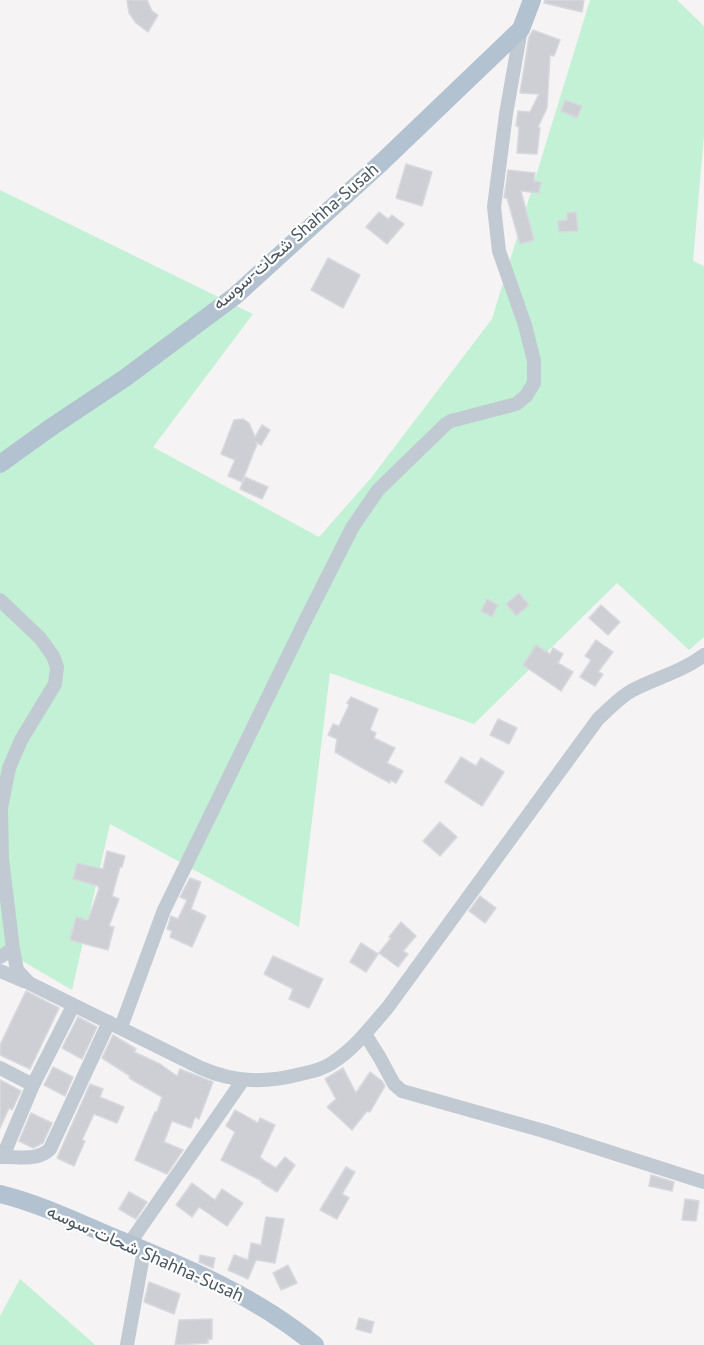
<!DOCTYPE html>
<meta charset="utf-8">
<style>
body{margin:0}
canvas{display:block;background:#f5f3f3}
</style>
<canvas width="704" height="1345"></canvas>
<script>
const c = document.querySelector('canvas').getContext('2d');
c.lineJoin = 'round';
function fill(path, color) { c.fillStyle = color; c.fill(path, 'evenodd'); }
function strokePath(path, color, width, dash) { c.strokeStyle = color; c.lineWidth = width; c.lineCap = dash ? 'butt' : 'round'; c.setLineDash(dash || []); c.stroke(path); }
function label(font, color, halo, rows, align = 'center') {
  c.font = font + ' "PT Sans",Vazirmatn,sans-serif'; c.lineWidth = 4.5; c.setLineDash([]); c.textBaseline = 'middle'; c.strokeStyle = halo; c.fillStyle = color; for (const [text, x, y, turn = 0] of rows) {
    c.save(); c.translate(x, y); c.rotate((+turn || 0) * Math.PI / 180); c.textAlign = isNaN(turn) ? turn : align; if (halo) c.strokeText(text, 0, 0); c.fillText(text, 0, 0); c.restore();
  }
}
const green = new Path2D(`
 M590,0H677L704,26V136L693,261L704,266V637L689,650L617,583L474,724L330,673L299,927L110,824L72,990L0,948V190L253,314L153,447L319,537L371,478L492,319Z
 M20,1279L92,1342L95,1345H0V1316Z`);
const building = new Path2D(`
 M127,0H147L152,11L158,15L148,32L136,23L129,13Z
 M545,0H584L582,12L544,3Z
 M533,30L560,40L554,56L550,55L547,108L538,127L540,128L537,154L517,153L519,127L516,126L518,111L530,112L539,94L520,93L529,37Z
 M565,100L582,106L577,118L561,111Z
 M406,164L432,172L422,206L396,198Z
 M508,170L535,173L534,181L541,182L539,193L521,191L534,240L520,244L507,198H504Z
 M379,212L388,219L392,215L404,224L387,244L366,227Z
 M576,212L578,231L559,232L558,221L567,220V213Z
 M328,258L360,275L343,308L311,290Z
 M243,419L249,423L255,437L262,425L270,430L261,445L256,442L257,444L242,482L228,476L235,460L221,454L234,420Z
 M245,477L268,487L262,499L240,489Z
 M519,593L529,605L516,616L506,604Z
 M487,599L498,605L492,617L481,611Z
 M601,605L620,622L608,635L589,618Z
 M596,640L613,652L598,672L603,674L595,686L580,677L591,660L585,656Z
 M536,645L550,654L553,648L563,654L558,663L573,672L561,691L523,665Z
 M351,697L378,709L370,730L376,733L374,738L395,748L387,763L403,771L396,783L390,780V783L366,770L335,752L337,739L328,735L333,724L339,726L349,705L347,703Z
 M498,719L517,728L509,744L490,735Z
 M461,757L476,766L481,758L504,772L482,806L445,782Z
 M440,822L457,837L440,856L423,841Z
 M107,851L125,856L122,867H120L112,896L119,899L109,926L114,927L108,950L70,940L76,917L88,920L99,889L98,886L73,879L77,863L103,869Z
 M190,878L201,882L191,909L206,916L192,947L170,937L172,931L167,929L171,916L178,919L187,900L180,897Z
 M480,896L496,908L485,923L469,911Z
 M401,922L416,936L403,951L408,954L398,967L379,953L391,938L389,937Z
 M361,943L378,954L366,972L350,962Z
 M273,956L323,979L309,1008L289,999L293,989L264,974Z
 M26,991L59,1008L30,1069L0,1055V1045Z
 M78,1017L97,1027L82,1059L62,1048Z
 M113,1035L136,1049L134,1052L160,1064L177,1076L180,1069L213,1082L199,1119L195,1117L191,1128L172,1121L164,1142L183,1150L167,1174L135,1160L155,1112H157L162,1097L129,1078L130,1076L102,1058Z
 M53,1067L73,1077L65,1096L44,1085Z
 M343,1068L356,1093L370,1072L382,1081L385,1086L370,1112L367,1111L352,1130L327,1107L336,1099L325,1079Z
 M0,1080L21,1091L12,1110L9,1108L0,1128Z
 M90,1084L103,1089L100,1097L124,1107L117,1123L94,1114L82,1140L85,1141L74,1166L57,1158Z
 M235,1110L258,1123L260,1118L275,1125L260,1157L263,1160L276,1168L285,1157L295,1165L277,1192L261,1182L262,1181L221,1160L235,1132L226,1126Z
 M31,1113L52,1123L43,1143L33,1148L19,1141Z
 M346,1167L355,1172L342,1194L349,1198L337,1219L320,1210Z
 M651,1175L674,1182L672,1191L649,1186Z
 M192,1183L215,1200L222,1189L243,1203L227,1226L199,1207L192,1217L176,1205Z
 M129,1192L147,1202L136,1219L119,1209Z
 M685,1199L699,1201L696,1221L682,1220Z
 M266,1217L284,1219L275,1263L256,1260L248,1279L228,1270L234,1255L248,1260L251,1243L261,1245Z
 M200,1255L215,1258L213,1268L199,1262Z
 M288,1265L297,1283L281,1290L273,1273Z
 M149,1282L180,1294L174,1314L144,1302Z
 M359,1318L374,1322L371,1333L356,1329Z
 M212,1319V1339H208V1343L175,1345L179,1320Z`);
const minor = new Path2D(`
 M0,600L40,638L53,656L57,667L55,684L21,740L9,768L1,808L2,858L13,949L17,970L29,983L201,1068C235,1083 266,1083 301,1074C311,1072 323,1069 332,1063C354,1049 371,1027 388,1007L598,719C608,710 619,698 631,691C655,678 682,672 704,655
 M0,957L13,949
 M0,971L24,981
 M121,1027L164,910L305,621L352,528L378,490L446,424L451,421L516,404L526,396L534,383V361L525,325L499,251L494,207L506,114L521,29
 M365,1034L380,1058L394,1084L402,1091L544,1131L704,1182
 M0,1068L33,1085
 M3,1156L33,1085L73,1006
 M0,1157C17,1156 37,1162 50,1149L109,1022
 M129,1244L243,1080
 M127,1345L144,1250`);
const major = new Path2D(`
 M0,464L50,428L125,378L235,296L381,163L521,29L532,0
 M0,1194C37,1203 73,1220 108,1235C180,1265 254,1294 315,1345`);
const streetNames = [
 ["شحات-سوسه Shahha-Susah",296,237,-41],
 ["شحات-سوسه Shahha-Susah",145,1254,24]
];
fill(green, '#c3f1d5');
fill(building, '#cdcfd5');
strokePath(building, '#d7d9de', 1.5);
strokePath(minor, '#c1cad2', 14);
strokePath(major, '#b3c2d1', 18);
label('18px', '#4a5661', '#fff', streetNames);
</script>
